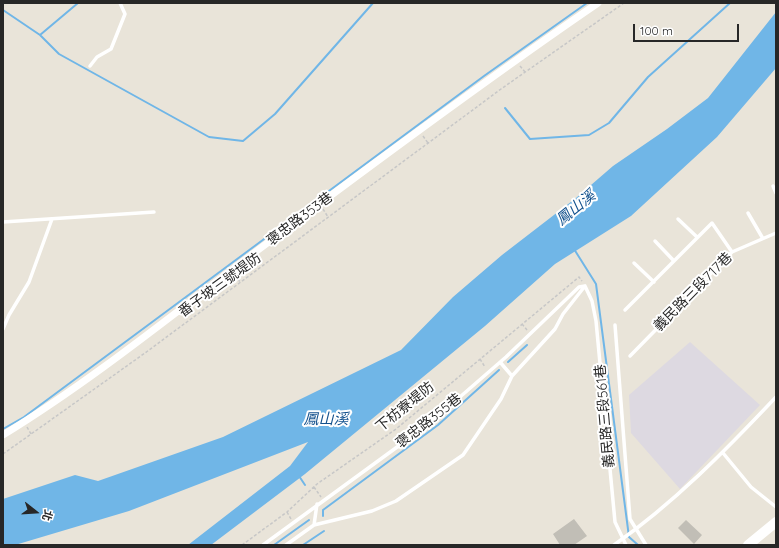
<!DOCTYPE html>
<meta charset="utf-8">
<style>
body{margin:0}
#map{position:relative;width:779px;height:548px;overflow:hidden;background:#e9e4d9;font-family:Quicksand,"Noto Sans TC",sans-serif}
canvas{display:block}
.frame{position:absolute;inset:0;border:4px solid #272727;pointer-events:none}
.north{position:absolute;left:16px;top:492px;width:40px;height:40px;-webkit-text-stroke:3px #fff;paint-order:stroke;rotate:107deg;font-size:11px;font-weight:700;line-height:16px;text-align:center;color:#272727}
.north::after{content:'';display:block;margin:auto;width:14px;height:18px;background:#272727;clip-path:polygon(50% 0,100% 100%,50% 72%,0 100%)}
.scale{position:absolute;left:633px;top:24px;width:106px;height:18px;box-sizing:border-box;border:2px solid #272727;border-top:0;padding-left:5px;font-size:12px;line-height:14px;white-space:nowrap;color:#272727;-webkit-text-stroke:3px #fff;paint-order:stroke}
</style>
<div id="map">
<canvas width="779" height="548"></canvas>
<div class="frame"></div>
<div class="north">北</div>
<div class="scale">100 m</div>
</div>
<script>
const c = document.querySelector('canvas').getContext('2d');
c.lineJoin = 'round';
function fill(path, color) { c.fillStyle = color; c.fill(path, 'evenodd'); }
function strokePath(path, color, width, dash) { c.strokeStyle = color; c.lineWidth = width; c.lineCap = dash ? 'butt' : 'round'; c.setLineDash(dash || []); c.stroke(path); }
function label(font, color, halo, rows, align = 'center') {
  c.font = font + ' Quicksand,"Noto Sans TC",sans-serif'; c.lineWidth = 4; c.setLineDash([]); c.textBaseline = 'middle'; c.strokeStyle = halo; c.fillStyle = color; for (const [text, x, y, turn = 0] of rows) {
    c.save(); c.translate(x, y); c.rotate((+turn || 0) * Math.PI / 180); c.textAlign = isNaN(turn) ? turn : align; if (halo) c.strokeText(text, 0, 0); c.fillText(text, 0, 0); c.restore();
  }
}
const industrial = new Path2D(`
 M690,342L760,405L680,489L631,433L629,395Z`);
const water = new Path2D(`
 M776,12V68L717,137L631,216L555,264L485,326L305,474L211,545H188L290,466L308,442L129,511L15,545H3V499L75,475L98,481L223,437L401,350L453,297L502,255L576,198L613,166L667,129L708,98Z`);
const stream = new Path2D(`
 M3,10L40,35L59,54L209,137L243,141L275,114L373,3
 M40,35L78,3
 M505,108L530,139L589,135L609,123L648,77L730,3
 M574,249L596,284L629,537L638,545
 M508,362L527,345
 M3,429L24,417L484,76L587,3
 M299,476L305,485
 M323,516V510L438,425L499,370
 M274,545L309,520
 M303,545L324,531`);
const building = new Path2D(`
 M574,519L587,536L574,545H560L553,534Z
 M686,520L702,535L694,544L678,528Z`);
const path = new Path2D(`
 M520,66L525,72
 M423,136L428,143
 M323,209L328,217
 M235,275L240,282
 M522,324L527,330
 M480,359L485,367
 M27,427L31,434
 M3,454L145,353L501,89L624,3
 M314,487L321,497
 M287,512L291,519
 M242,545L287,512L317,484L396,429L579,277L582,281`);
const service = new Path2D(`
 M90,66L97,57L111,49L125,14L120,3
 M773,186L776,193
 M748,213L762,237
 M678,219L697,237
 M3,222L154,212
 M655,241L674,261
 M634,263L654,282
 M585,286L592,301L596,321L615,522L626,545
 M625,310L712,223L732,252
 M615,325L630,519L646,545
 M3,329L9,315L29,282L52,219
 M630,356L732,252L776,233
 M500,362L512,376
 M723,453L751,487L776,507
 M314,525L317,504
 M263,545L430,423L506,357L579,287L585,286
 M286,545L314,525L372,511L396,501L463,455L501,399L512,376L555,329L563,314L585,286
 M614,545C674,503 726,450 776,397`);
const minor = new Path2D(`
 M3,435C91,381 172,315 254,253C367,168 481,83 598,3`);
const secondary = new Path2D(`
 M748,545L776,522`);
const streetNames = [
 ["褒忠路353巷",300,219,-37],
 ["番子坡三號堤防",220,285,-36],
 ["義民路三段717巷",693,292,-45],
 ["下枋寮堤防",405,407,-39],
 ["義民路三段561巷",605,416,-95],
 ["褒忠路355巷",429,421,-38]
];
const waterNames = [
 ["鳳山溪",576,208,-39],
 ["鳳山溪",326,419]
];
fill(industrial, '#ddd9e1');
fill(water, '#70b6e7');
strokePath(stream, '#70b6e7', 2);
fill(building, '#c1beb6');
strokePath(path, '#c7c7c7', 1.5, [3, 2]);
strokePath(service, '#fff', 3.5);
strokePath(minor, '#fff', 7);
strokePath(secondary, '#fff', 10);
label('14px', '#272727', '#fff', streetNames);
label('italic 15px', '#14528e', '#fff', waterNames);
</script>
